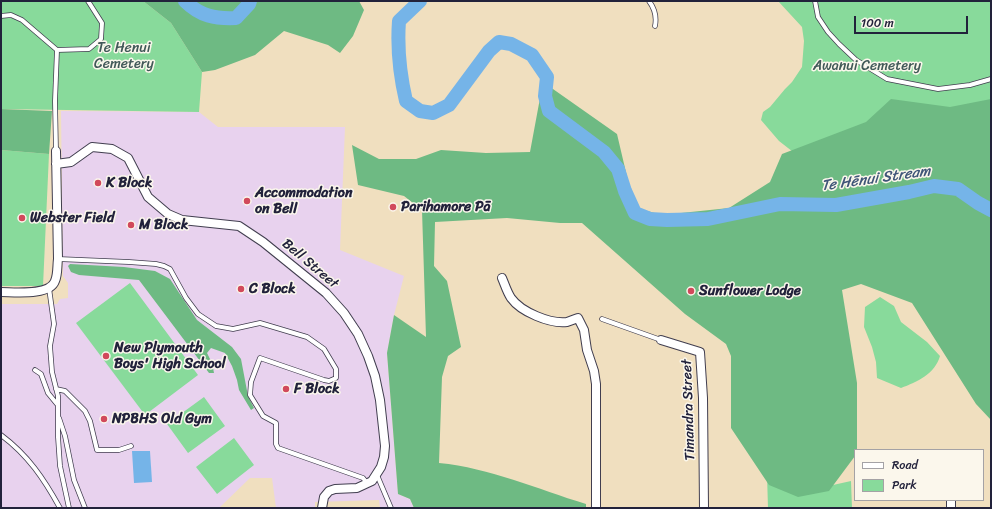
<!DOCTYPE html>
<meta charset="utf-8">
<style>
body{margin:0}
#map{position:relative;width:992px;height:509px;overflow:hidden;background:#f0dfbf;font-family:Sriracha,sans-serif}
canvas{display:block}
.frame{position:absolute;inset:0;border:2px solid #22223b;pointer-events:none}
.legend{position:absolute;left:854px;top:449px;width:130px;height:52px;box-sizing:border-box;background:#fbf7ec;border:1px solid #a4a2a5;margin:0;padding:5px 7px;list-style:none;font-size:12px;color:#22223b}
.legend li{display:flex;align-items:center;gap:8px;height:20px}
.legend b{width:20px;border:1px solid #a4a2a5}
.scale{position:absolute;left:854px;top:16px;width:114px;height:18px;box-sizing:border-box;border:2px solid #22223b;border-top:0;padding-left:5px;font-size:12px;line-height:14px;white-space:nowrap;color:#22223b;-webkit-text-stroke:3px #fbf7ec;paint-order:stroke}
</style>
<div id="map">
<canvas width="992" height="509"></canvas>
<div class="frame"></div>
<ul class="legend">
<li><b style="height:5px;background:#fff"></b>Road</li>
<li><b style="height:11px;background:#88da9b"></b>Park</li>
</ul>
<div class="scale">100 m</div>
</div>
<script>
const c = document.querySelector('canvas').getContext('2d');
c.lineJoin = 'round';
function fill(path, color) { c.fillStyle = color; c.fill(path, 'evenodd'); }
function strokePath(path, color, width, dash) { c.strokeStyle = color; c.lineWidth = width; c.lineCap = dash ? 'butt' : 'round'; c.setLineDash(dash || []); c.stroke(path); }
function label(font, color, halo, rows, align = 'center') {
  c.font = font + ' Sriracha,sans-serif'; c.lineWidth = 3; c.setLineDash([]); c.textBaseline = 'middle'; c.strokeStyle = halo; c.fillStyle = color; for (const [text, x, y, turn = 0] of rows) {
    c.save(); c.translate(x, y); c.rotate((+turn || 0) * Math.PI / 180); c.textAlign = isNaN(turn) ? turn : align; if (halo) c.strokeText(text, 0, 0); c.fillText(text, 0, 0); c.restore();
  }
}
const built = new Path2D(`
 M61,111L199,112L218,127H345L340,250L404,276L394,315L387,353L398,494L410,499L414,508H380L379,500L315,502V508H276L272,478H250L219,508H1V304H57L60,299L68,298V283L63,276Z`);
const green = new Path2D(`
 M1,1H143L171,23L202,72L199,112L1,109Z
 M778,1H991V120L797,155L779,141L761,120L763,112L770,107L785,89L792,82L802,67L804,41L802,27Z
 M1,150L49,154L43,286H1Z
 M130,283L198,375L145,415L76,323Z
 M880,297L894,306L901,322L927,342L940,356C935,374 917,382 901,388L877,378L876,362L872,347L864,327L865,307Z
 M204,397L225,426L188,453L167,424Z
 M234,438L254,465L217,494L196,467Z
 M767,475L815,489L851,481L852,508H768Z`);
const forest = new Path2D(`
 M143,1H359L364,10L353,36L340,53L328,45L284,31L255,55L215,70L202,72L171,23Z
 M543,82L617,134L632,198L640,209L662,215L729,208L770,182L782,154L866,122L891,99L950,107L991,99V420L976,404L912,303L861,284L842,290L857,383V450H855V456L829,491L798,497L769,485L731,428V356L726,344L685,314L582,223H560L507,218L435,222L434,266L447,281L461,347L448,356L442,377L439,463C490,468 537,489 586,504V508H414L410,499L398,494L387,353L394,315L426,337L422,210L404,196L358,185L352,145L379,159H416L441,150L486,153L530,152Z
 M1,109L52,111L49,154L1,150Z
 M70,264L124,267L155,271L170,279L197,320L232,347L241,359L248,396L254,408L251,410L239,390L237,380L232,366L225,353L211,348L207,353L212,363L214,373H209L139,280L79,275L71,272L68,266Z`);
const water = new Path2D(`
 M132,451H150L152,482L134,483Z`);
const river = new Path2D(`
 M185,1C200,16 215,19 236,18L249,4L250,1
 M420,1L399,21C397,48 400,75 406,101L420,111L433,113L449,105L489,51L499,42L511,44L532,55L547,77L545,96L549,111L604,152L618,169L625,191L635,213L650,219L667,220L708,219L780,204L836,205L909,192L934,186L958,189L978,203L991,210`);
const service = new Path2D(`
 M649,1C655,9 657,16 655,26
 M815,1L818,17L828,32L839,44L856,60L887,79L938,89L970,85L991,79
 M1,16L11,15L22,20L57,50
 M56,151L55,101L57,50L89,49L101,39L102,23L88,1
 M58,259L129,262L156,264L164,266L170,269L186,298L198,314L216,326L233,329L260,323L307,337L324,349L336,369V378L329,381L324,380L260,358L251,382L250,395L263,416L276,423V444L278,448L363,478L367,483
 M49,288L54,324L50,346L52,372L58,396V437L60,466L69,508
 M602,319L661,340
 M35,370L41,374L48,393L57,404
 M56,389L65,391L85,411L90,421L97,450H119L131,446
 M59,418L65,436L74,480L85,508
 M1,435C28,455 44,479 60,508
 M377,475L391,508`);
const minor = new Path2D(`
 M56,164L71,162L92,147L112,149L128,158L148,197L168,214L182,220L239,226L263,242L326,293L344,313L358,334L368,356L375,376L380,400L385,446L384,457L381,467L372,481L357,488L335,489L329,491L324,497L322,508
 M502,278C505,285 507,292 511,298C521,312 550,324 567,322C570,321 575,319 578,318L584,330L587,350L594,371L596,384V508
 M1,292C14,292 50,296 55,281C58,274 57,266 58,259L56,151
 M661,340L700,352L703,398L704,508
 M951,508V500`);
const markers = [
 [98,183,4,"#d1495b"],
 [247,201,4,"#d1495b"],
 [393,207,4,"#d1495b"],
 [22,218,4,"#d1495b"],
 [131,225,4,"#d1495b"],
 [241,289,4,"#d1495b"],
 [691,291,4,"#d1495b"],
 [106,356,4,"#d1495b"],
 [286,389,4,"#d1495b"],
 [104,419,4,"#d1495b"]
];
const parkNames = [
 ["Te Henui",124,48],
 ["Cemetery",124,64],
 ["Awanui Cemetery",867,66]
];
const poiNames = [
 ["K Block",106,183],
 ["Accommodation",255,193],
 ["on Bell",255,209],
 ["Parihamore Pā",401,207],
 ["Webster Field",30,218],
 ["M Block",139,225],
 ["C Block",249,289],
 ["Sunflower Lodge",699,291],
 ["New Plymouth",114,348],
 ["Boys' High School",114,364],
 ["F Block",294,389],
 ["NPBHS Old Gym",112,419]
];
const streetNames = [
 ["Bell Street",310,264,40],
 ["Timandra Street",689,410,-92]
];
const waterNames = [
 ["Te Hēnui Stream",876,179,-8]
];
fill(built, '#e8d2ee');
fill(green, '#88da9b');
fill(forest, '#6eba83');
fill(water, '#75b4e8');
strokePath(river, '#75b4e8', 14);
strokePath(service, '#413e4f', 5.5);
strokePath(minor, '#413e4f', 10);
strokePath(service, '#fff', 4);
strokePath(minor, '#fff', 8);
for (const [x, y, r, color] of markers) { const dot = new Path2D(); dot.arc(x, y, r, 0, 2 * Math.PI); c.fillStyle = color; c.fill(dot); strokePath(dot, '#fbf7ec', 1.5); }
label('14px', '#415958', '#fbf7ec', parkNames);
label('bold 14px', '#22223b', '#fbf7ec', poiNames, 'left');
label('14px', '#22223b', '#fbf7ec', streetNames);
label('italic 15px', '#3f5578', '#fbf7ec', waterNames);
</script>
